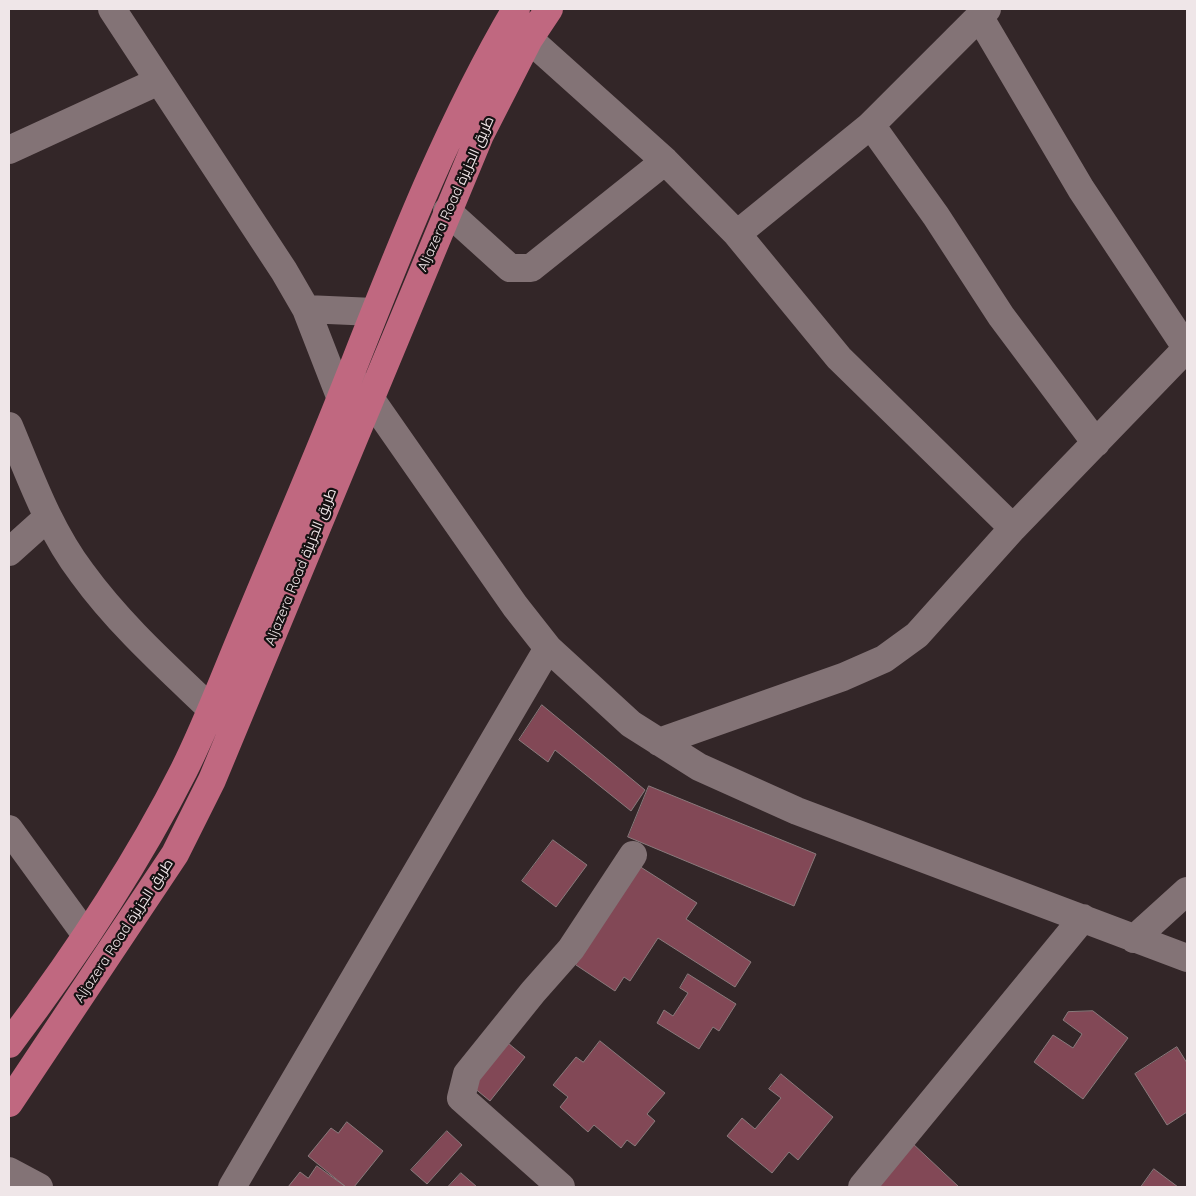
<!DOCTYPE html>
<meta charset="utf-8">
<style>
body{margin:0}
#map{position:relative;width:1196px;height:1196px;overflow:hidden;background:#332628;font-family:Quicksand,sans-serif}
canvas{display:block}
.frame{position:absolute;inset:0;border:10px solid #efe6e8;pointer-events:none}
</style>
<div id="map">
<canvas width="1196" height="1196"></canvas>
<div class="frame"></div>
</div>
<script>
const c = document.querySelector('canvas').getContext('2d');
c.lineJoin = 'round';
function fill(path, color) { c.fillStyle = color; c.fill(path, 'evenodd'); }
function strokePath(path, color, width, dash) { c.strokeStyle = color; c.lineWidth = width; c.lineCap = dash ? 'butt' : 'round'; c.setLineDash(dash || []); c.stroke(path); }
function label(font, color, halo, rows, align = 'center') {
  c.font = font + ' Quicksand,Cairo,sans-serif'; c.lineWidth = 4.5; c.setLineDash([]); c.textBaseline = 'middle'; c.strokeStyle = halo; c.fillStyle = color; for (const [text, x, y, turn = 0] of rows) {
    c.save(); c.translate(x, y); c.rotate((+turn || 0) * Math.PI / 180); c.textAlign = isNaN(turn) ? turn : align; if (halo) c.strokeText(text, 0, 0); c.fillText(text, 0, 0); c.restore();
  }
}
const building = new Path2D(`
 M542,705L645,790L631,811L555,750L548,762L519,740Z
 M649,786L816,854L794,906L628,837Z
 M553,840L587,865L556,907L522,881Z
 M639,866L697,903L686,919L751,962L735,987L658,938L630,981L624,977L615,991L576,965Z
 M688,974L736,1004L719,1031L713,1027L699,1049L657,1023L664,1010L673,1016L688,993L680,988Z
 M1093,1011L1128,1038L1083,1099L1034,1062L1053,1035L1073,1048L1082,1034L1063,1020L1068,1012Z
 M600,1041L665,1093L647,1114L655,1121L635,1146L627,1140L621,1148L594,1125L588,1132L560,1107L568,1097L553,1085L576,1057L583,1062Z
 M508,1043L525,1057L490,1101L473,1087Z
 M1177,1047L1187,1063V1112L1167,1125L1135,1074Z
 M781,1074L833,1117L798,1160L789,1152L772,1173L727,1136L742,1118L755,1129L781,1098L769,1089Z
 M347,1122L383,1151L354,1187H346L308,1156L331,1128L338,1133Z
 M447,1131L462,1145L427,1184L411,1170Z
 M911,1142L959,1187H873Z
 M317,1166L346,1187H288L300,1172L308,1178Z
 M1154,1169L1178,1187H1141Z
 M461,1173L477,1187H448Z`);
const minor = new Path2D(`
 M112,9L284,271L306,309L341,399
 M979,16L1081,189L1187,349
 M529,39L665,161L737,234L839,358L1013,528
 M871,125L936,216L1001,316L1096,443
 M9,150L159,81
 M447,211L510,268H531L665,161
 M737,234L871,125L987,9
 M306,309L374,312
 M357,384L370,398L515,606L548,648L631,724L699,767L797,811L1187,958
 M9,426C30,476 49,530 82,573C119,624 166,666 211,709
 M9,552L48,517
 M659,742L843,677L884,659L917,635L1013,528L1187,348
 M9,829L86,935
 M1134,939L1187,891
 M9,1171L39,1187
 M232,1187L548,648
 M561,1187L461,1098L467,1074L533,992L571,949L633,855
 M862,1187L1083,918`);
const major = new Path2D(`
 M9,1044C74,958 135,867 184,770C208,722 227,670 248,621C279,546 312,471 342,395C394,264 444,131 516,9
 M9,1103L175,854L212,780L480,135L529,39L549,9`);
const streetNames = [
 ["Aljazera Road طريق الجزيزة",456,194,-66],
 ["Aljazera Road طريق الجزيزة",301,567,-68],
 ["Aljazera Road طريق الجزيزة",124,931,-57]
];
fill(building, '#824856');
strokePath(building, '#8a7a7c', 1);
strokePath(minor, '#837376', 28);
strokePath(major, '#c06880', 28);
label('14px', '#efe6e8', '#161112', streetNames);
</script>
